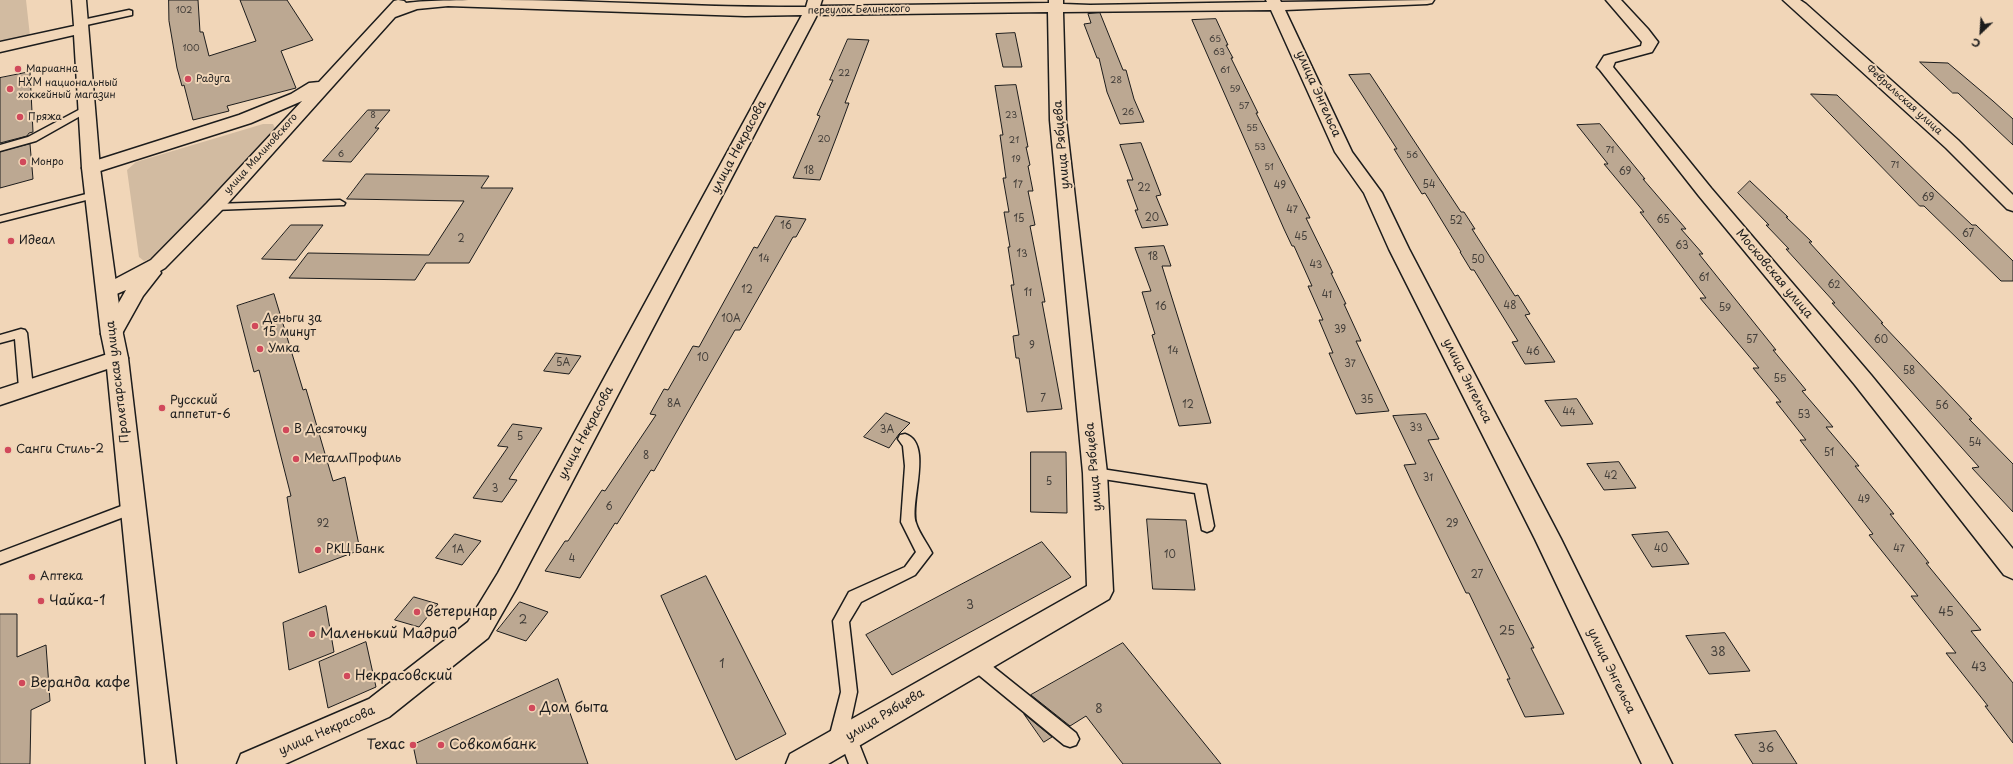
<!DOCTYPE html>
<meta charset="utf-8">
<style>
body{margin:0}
#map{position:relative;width:2013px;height:764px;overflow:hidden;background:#f1d6b8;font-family:"Playpen Sans",sans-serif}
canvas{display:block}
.north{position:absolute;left:1961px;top:12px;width:40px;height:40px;-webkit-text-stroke:3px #f1d6b8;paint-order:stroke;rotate:205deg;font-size:11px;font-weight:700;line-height:16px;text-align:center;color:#1c1c1c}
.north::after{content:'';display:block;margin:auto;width:14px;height:18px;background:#1c1c1c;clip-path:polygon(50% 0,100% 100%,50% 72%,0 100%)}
</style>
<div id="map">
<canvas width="2013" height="764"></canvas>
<div class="north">С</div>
</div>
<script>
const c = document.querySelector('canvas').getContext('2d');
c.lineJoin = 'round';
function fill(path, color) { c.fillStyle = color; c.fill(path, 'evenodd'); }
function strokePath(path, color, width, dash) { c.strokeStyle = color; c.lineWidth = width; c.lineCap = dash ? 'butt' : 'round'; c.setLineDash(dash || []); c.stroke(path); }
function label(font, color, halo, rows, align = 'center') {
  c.font = font + ' "Playpen Sans",sans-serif'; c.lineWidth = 4; c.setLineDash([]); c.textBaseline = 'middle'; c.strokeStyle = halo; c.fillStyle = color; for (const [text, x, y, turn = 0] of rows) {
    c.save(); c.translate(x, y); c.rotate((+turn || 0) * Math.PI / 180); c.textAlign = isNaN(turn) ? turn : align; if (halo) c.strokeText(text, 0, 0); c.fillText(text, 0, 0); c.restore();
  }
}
const green = new Path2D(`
 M0,0H26L30,36L0,42Z
 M263,124H273L275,128L162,254L144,261L139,257L127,170L136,162Z`);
const building = new Path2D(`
 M169,0H198L200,32H203L209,56L256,41L240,0H287L313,40L281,51L296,88L227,106L229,111L193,120L184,85L182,86L177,68L169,21Z
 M1100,13L1123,70H1126L1134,99L1144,122L1120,124L1107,92L1099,58H1097L1084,24L1091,23L1088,14Z
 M1216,19L1228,45H1226L1233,58H1231L1258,113H1256L1310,218H1306L1333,273H1331L1346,304H1344L1361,341H1356L1389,411L1356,414L1339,376L1329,353H1333L1319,320H1323L1308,286H1312L1294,246H1292L1284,229L1192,20Z
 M1015,33L1022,67H1003L996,34Z
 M848,39L869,40L845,103H849L838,133L820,180L793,178L820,116L817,115L833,80H830Z
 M1920,62L1948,63L1993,101L2013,119V145L1958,93H1953Z
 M30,72L33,132L29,133L27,136L0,143V78Z
 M1370,74L1461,212H1464L1475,229H1472L1515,296L1518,295L1530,314L1525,315L1555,362L1525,364L1512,342L1518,341L1474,270H1471L1460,252H1461L1425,193L1422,194L1394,149H1397L1349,75Z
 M1016,85L1028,147H1026L1030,165L1028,166L1033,191H1028L1035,225L1030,226L1045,302H1042L1062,409L1027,412L1019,358H1016L1013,336L1019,335L1011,285H1014L1008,247H1010L1004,212H1009L1003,178H1006L1000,135H1003L995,86Z
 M1811,94L1837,95L1934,189L1972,225H1976L2013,261V281H2001L1924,206H1920Z
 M368,110H390L375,128H379L351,162L323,161Z
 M1600,124L1645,179H1643L1686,229H1681L1703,254H1699L1776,350H1773L1806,390L1802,391L1833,427H1826L1859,466H1855L1894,514H1890L1929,563H1926L1981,630L1971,631L2013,683V743L1985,706H1988L1946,653H1956L1911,596H1918L1869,535L1873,534L1800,440H1806L1776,402H1781L1753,368H1759L1700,298H1706L1640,212H1644L1604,164H1608L1577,125Z
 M1141,143L1161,195L1156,196L1168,225L1142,228L1135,210H1138L1127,180H1133L1120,145Z
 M30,144L33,179L0,188V152Z
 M366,174L489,176L481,188H513L469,263H426L415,280L289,278L308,253L429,255L464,201L347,199Z
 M1750,181L1788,217H1786L1812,242H1809L1883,323H1881L1972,419H1969L2013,464V512L1972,468L1979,467L1832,303H1835L1786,249H1789L1766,225H1769L1738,193Z
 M776,216L806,219L796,237H793L740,330H735L654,471L651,470L617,524L615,523L580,578L545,571L565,541H568L602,490L605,491L656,415L650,414L664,389L668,390L693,346L699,347L754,247L757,248Z
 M291,225H323L296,260L262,259Z
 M1164,246L1171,266H1162L1211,423L1179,426L1152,335L1155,334L1142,292L1151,291L1135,248Z
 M274,294L303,390L306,389L333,481L345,477L360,550L299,573L287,497L291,496L259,370L254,372L237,306Z
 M556,353L581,356L569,374L544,371Z
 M1577,399L1593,424L1561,426L1545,401Z
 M886,413L910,423L899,434L889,448L864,437Z
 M1426,414L1439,439L1428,440L1534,648H1531L1564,714L1525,717L1507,679H1510L1469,593H1466L1417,493L1404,465L1416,464L1393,416Z
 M513,424L542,428L509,479L517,480L502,502L473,498L508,447L498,446Z
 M1031,452H1066L1067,513L1031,512Z
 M1619,462L1636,488L1604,490L1587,464Z
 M1147,519L1186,520L1195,590L1153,589Z
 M1668,532L1689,564L1652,567L1632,535Z
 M455,534L481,541L462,565L436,558Z
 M1042,542L1071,577L892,675L866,635Z
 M706,576L786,734L736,760L661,596Z
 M414,597L438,604L419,627L395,620Z
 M520,602L548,612L526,641L497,631Z
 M326,606L334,652L289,670L283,623Z
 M0,614H17V657L46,645L50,701L31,710L30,764H0Z
 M1725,633L1750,671L1709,674L1686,636Z
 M366,642L376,687L328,708L319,662Z
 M1123,643L1221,764H1123L1086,716L1070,726L1031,695Z
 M558,679L588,764H417L413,745Z
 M1024,714L1052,737L1044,742Z
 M1776,731L1797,764H1753L1735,735Z`);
const lane = new Path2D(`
 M129,10L132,11V15L82,26L78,23L82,20Z
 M88,105L93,108L91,110L36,141L0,151V145L28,137Z
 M94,192L98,193L99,195L98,197L0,222V216Z
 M340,200L345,203L344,205L214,210L209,207L214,204Z
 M21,329L25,330L27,333L33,388L31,391H21L19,388L15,339L0,343V335Z
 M905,434C934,443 909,503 916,523C919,533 927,543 932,553L915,575L861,602L849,622L857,692L849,729L854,731L867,764H849L843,748L837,750L831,748L828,742L841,692L833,621L849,592L905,567L916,552L901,522L905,466L903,446L898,439L900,435Z
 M1095,468L1206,485L1214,526L1212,530L1207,532L1202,530L1195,493L1090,477L1088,473L1090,469Z
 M132,502L137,504L139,508L137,512L0,564V552Z
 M975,655L981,657L1076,733L1079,739L1076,745L1070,747L1064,745L969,667L967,662L969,657Z`);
const street = new Path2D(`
 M398,0L404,1L406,3C428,0 471,0 496,0C600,0 703,8 806,7L808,0H822L820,6L1049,3V0H1063V4L1090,5L1267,2L1266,0H1280L1281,2L1434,0L1432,3L1427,4L1285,10L1352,152L1382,193L1409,249L1561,539L1672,764H1642L1535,539L1389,249L1364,193L1335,152L1271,10L1063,12L1066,120L1107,473L1113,591L1109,599L828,764H786L790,754L1087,586L1083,473L1050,120L1048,12L817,15L516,589L488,638L389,717L285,764H237L241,754L369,699L468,622L498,573L802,15L745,16L448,6L417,9L395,17L221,211L165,268L160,271L161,273L143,296L119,339L112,341L105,339L101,334L126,290L107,298L100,297L97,292L100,287L151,260L207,203L302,101L251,123L97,172L91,173L85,172L82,168L85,164L239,115L291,94L309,83L319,82L394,1Z
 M1606,0H1621L1648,29L1658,42L1652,52L1615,62L1613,67L1711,188L1871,375L2013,549V579L2004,575L1855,385L1699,196L1600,70L1597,67L1604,56L1641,46L1642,42Z
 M1783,0H1800L1806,4L1958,140L2013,195V211L2007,209L1946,148Z
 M117,351L125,353L128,358L125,363L0,405V389Z`);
const secondary = new Path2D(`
 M72,0H86L100,168L123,334L128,358L176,764H146L106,358L101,334L82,168L74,35L0,52V42L74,26Z`);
const markers = [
 [18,69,4,"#d1495b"],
 [188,79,4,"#d1495b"],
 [10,89,4,"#d1495b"],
 [20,117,4,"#d1495b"],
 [23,162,4,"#d1495b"],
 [11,241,4,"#d1495b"],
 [255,326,4,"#d1495b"],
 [260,349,4,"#d1495b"],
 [162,408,4,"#d1495b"],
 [286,430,4,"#d1495b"],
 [8,450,4,"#d1495b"],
 [296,459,4,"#d1495b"],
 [318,550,4,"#d1495b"],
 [32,577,4,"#d1495b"],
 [41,601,4,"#d1495b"],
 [417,612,4,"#d1495b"],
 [312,634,4,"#d1495b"],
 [347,676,4,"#d1495b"],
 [22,683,4,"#d1495b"],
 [532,708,4,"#d1495b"],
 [413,745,4,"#d1495b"],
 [441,745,4,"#d1495b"]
];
const farNumbernames = [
 ["102",184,11],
 ["65",1215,40],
 ["100",191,49],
 ["63",1219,53],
 ["61",1225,71],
 ["22",844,74],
 ["28",1116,81],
 ["59",1235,90],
 ["57",1244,107],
 ["26",1128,113],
 ["8",373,116],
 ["23",1011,116],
 ["55",1252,129],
 ["20",824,140],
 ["21",1014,141],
 ["53",1260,148],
 ["71",1610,151],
 ["6",341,155],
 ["56",1412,156],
 ["19",1016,160],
 ["71",1895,166],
 ["51",1269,168]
];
const farStreetnames = [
 ["переулок Белинского",859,10,-1],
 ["Февральская улица",1904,100,42],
 ["улица Малиновского",261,154,-48]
];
const farPoinames = [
 ["Марианна",26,69],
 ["Радуга",196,79],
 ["НХМ национальный",18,83],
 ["хоккейный магазин",18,95],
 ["Пряжа",28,117],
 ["Монро",31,162]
];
const numberNames = [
 ["18",809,171],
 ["69",1625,172],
 ["17",1018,185],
 ["54",1429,185],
 ["49",1280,186],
 ["22",1144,188],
 ["69",1928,198],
 ["47",1292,210],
 ["20",1152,218],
 ["15",1019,219],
 ["65",1663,220],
 ["52",1456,221],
 ["16",786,226],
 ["67",1968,234],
 ["45",1301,237],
 ["2",461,239],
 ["63",1682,246],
 ["13",1022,254],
 ["18",1153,257],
 ["14",764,259],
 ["50",1478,260],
 ["43",1316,265],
 ["61",1704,278],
 ["62",1834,285],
 ["12",747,290],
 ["11",1028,293],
 ["41",1327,295],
 ["48",1510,306],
 ["16",1161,307],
 ["59",1725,308],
 ["10А",731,319],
 ["39",1340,330],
 ["57",1752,340],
 ["60",1881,340],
 ["9",1032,346],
 ["14",1173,351],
 ["46",1533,352],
 ["10",703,358],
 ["5А",563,363],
 ["37",1350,364],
 ["58",1909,371],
 ["55",1780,379],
 ["7",1043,399],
 ["35",1367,400],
 ["8А",674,404],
 ["12",1188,405],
 ["56",1942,406],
 ["44",1569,412],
 ["53",1804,415],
 ["33",1416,428],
 ["3А",887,430],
 ["5",520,437],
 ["54",1975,443],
 ["51",1829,453],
 ["8",646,456],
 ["42",1611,476],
 ["31",1428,478],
 ["5",1049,482],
 ["3",495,489],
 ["49",1864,500],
 ["6",609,507],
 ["92",323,524],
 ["29",1452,524],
 ["40",1661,549],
 ["47",1899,549],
 ["1А",458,550],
 ["10",1170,555],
 ["4",572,559],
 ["27",1477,575]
];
const streetNames = [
 ["улица Энгельса",1318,94,66],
 ["улица Рябцева",1062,145,-95],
 ["улица Некрасова",739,147,-62],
 ["Московская улица",1774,274,50],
 ["улица Энгельса",1467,381,63],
 ["Пролетарская улица",118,382,-97],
 ["улица Некрасова",586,433,-62],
 ["улица Рябцева",1094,467,-95],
 ["улица Энгельса",1611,671,64],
 ["улица Рябцева",885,715,-31],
 ["улица Некрасова",327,731,-24]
];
const poiNames = [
 ["Идеал",19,241],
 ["Деньги за",263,319],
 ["15 минут",263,333],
 ["Умка",268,349],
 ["Русский",170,401],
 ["аппетит-6",170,415],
 ["В Десяточку",294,430],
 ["Санги Стиль-2",16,450],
 ["МеталлПрофиль",304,459],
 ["РКЦ Банк",326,550],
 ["Аптека",40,577]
];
const nearNumbernames = [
 ["3",970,606],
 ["45",1946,613],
 ["2",523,621],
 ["25",1507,632],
 ["38",1718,653],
 ["1",722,665],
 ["43",1979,668],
 ["8",1099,710],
 ["36",1766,749]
];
const nearPoinames = [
 ["Чайка-1",49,601],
 ["ветеринар",425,612],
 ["Маленький Мадрид",320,634],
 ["Некрасовский",355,676],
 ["Веранда кафе",30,683],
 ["Дом быта",540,708],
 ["Техас",405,745,"right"],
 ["Совкомбанк",449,745]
];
fill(green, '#d2bba1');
fill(building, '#bca892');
strokePath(building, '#1c1c1c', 1);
strokePath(lane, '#1c1c1c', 3);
strokePath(street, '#1c1c1c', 3);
strokePath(secondary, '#1c1c1c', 3);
fill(lane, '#f1d6b8');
fill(street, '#f1d6b8');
fill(secondary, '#f1d6b8');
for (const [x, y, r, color] of markers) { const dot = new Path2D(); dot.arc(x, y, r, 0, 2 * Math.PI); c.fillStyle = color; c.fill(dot); strokePath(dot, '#f1d6b8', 1.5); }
label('9px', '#443f3a', null, farNumbernames);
label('10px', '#1c1c1c', '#f1d6b8', farStreetnames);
label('10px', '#1c1c1c', '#f1d6b8', farPoinames, 'left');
label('10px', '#443f3a', null, numberNames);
label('12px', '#1c1c1c', '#f1d6b8', streetNames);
label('12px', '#1c1c1c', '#f1d6b8', poiNames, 'left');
label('12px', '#443f3a', null, nearNumbernames);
label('14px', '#1c1c1c', '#f1d6b8', nearPoinames, 'left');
</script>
